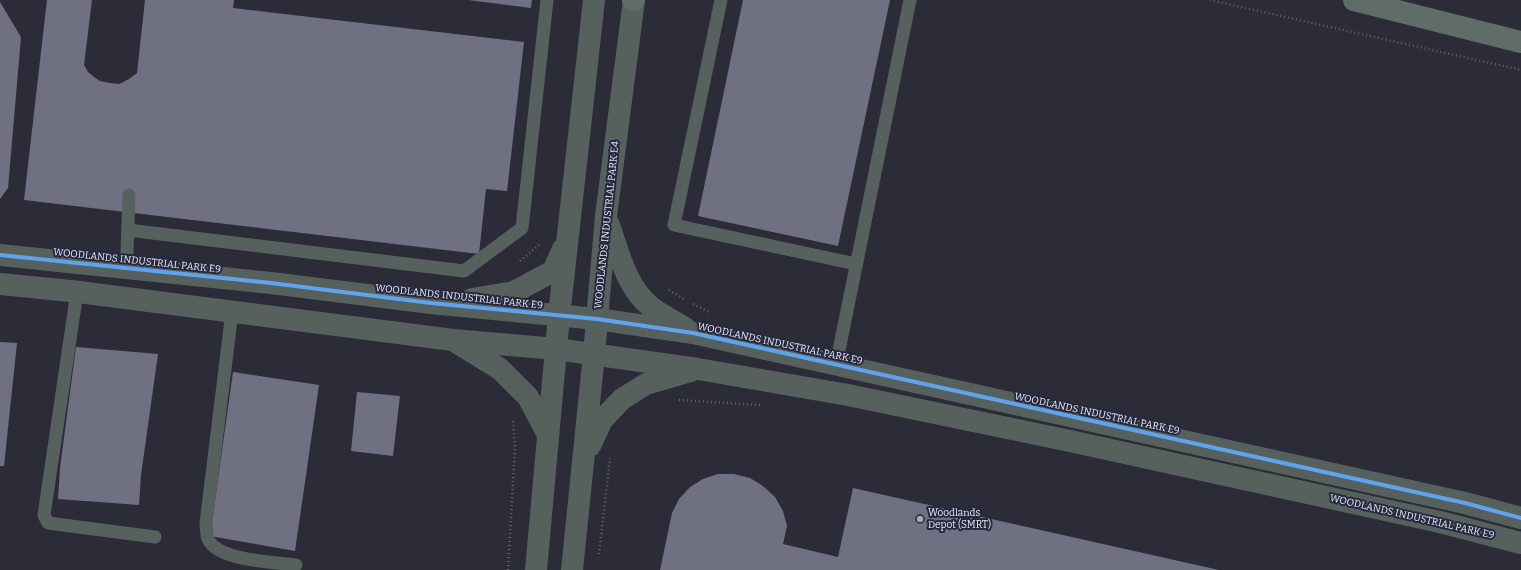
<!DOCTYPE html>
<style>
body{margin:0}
canvas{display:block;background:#2c2c38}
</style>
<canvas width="1521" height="570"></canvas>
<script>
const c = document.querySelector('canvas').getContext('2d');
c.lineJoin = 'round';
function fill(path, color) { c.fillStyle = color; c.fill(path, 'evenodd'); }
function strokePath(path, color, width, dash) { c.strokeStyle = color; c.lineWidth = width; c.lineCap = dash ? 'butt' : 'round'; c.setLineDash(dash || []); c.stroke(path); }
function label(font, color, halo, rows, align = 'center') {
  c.font = font + ' Bitter,serif'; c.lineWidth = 4; c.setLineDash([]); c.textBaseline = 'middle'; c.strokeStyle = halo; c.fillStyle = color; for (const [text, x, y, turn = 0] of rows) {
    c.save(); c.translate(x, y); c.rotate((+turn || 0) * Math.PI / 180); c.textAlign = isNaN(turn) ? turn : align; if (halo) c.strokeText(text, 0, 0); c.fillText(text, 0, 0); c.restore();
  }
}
const building = new Path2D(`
 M47,0H92L84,65L88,72L94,77L100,81L110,83L119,84L129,79L137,73L145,0H234L233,8L524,42L507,191L486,189L479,254L24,200Z
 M468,0H532L531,8Z
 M743,0H890L838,246L698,216Z
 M0,2L21,37L8,188L0,199Z
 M0,342L17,343L4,466H0Z
 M76,347L158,354L141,475L139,505L58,499L60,468Z
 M233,372L319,385L295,551L210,536Z
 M357,392L400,396L393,456L351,451Z
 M718,474H734L750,478L763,486L775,497L783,511L787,526L783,544L838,557L853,488L1219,570H660L672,513L679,499L690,487L703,479Z`);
const path = new Path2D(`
 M1210,0L1521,70
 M520,261L539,245
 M669,290L684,299
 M693,304L709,312
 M679,400L760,405
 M599,554L610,458
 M508,570L515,447L513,421`);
const lane = new Path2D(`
 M721,0L674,225L856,264
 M128,230L464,271L522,228L547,0
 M125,268L127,252L129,195
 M77,292L44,515L48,523L155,537
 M232,312L206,523C207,528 206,535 208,539C218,561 274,562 296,565
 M836,365L910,0`);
const street = new Path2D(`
 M609,225C618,251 627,289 651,307C661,315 674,321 685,328
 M0,255L271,283L431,303L597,319L693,333L1465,503L1521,518
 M0,284L71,291L453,340L556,349L698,369L848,395L1070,441L1440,522L1521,543
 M472,299L514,292L529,284L553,271L563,249
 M456,342L500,369L528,397L548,435
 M590,446L602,420L622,399L646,384L691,371
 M536,570L559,316L594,0
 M572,570L594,354L606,216L634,0`);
const secondary = new Path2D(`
 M633,0H634
 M1354,0L1521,42`);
const cycleway = new Path2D(`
 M0,255L271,283L431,303L597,319L693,333L1465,503L1521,518`);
const markers = [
 [920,519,4,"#a7a8b6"]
];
const streetNames = [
 ["WOODLANDS INDUSTRIAL PARK E4",607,225,-84],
 ["WOODLANDS INDUSTRIAL PARK E9",137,261,6],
 ["WOODLANDS INDUSTRIAL PARK E9",459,297,6],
 ["WOODLANDS INDUSTRIAL PARK E9",780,344,12],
 ["WOODLANDS INDUSTRIAL PARK E9",1097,414,12],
 ["WOODLANDS INDUSTRIAL PARK E9",1412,517,13]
];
const poiNames = [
 ["Woodlands",928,513],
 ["Depot (SMRT)",928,525]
];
fill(building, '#6f7082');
strokePath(path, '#5f6466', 2.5, [1, 3]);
strokePath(lane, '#56605d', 13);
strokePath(street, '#56605d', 22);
strokePath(secondary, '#606c67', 22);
strokePath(cycleway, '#60a3ed', 4);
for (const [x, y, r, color] of markers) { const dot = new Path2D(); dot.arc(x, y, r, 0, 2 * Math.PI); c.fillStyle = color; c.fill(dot); strokePath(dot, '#26283e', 1.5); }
label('10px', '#e9ebfa', '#26283e', streetNames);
label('10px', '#e9ebfa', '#26283e', poiNames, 'left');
</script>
